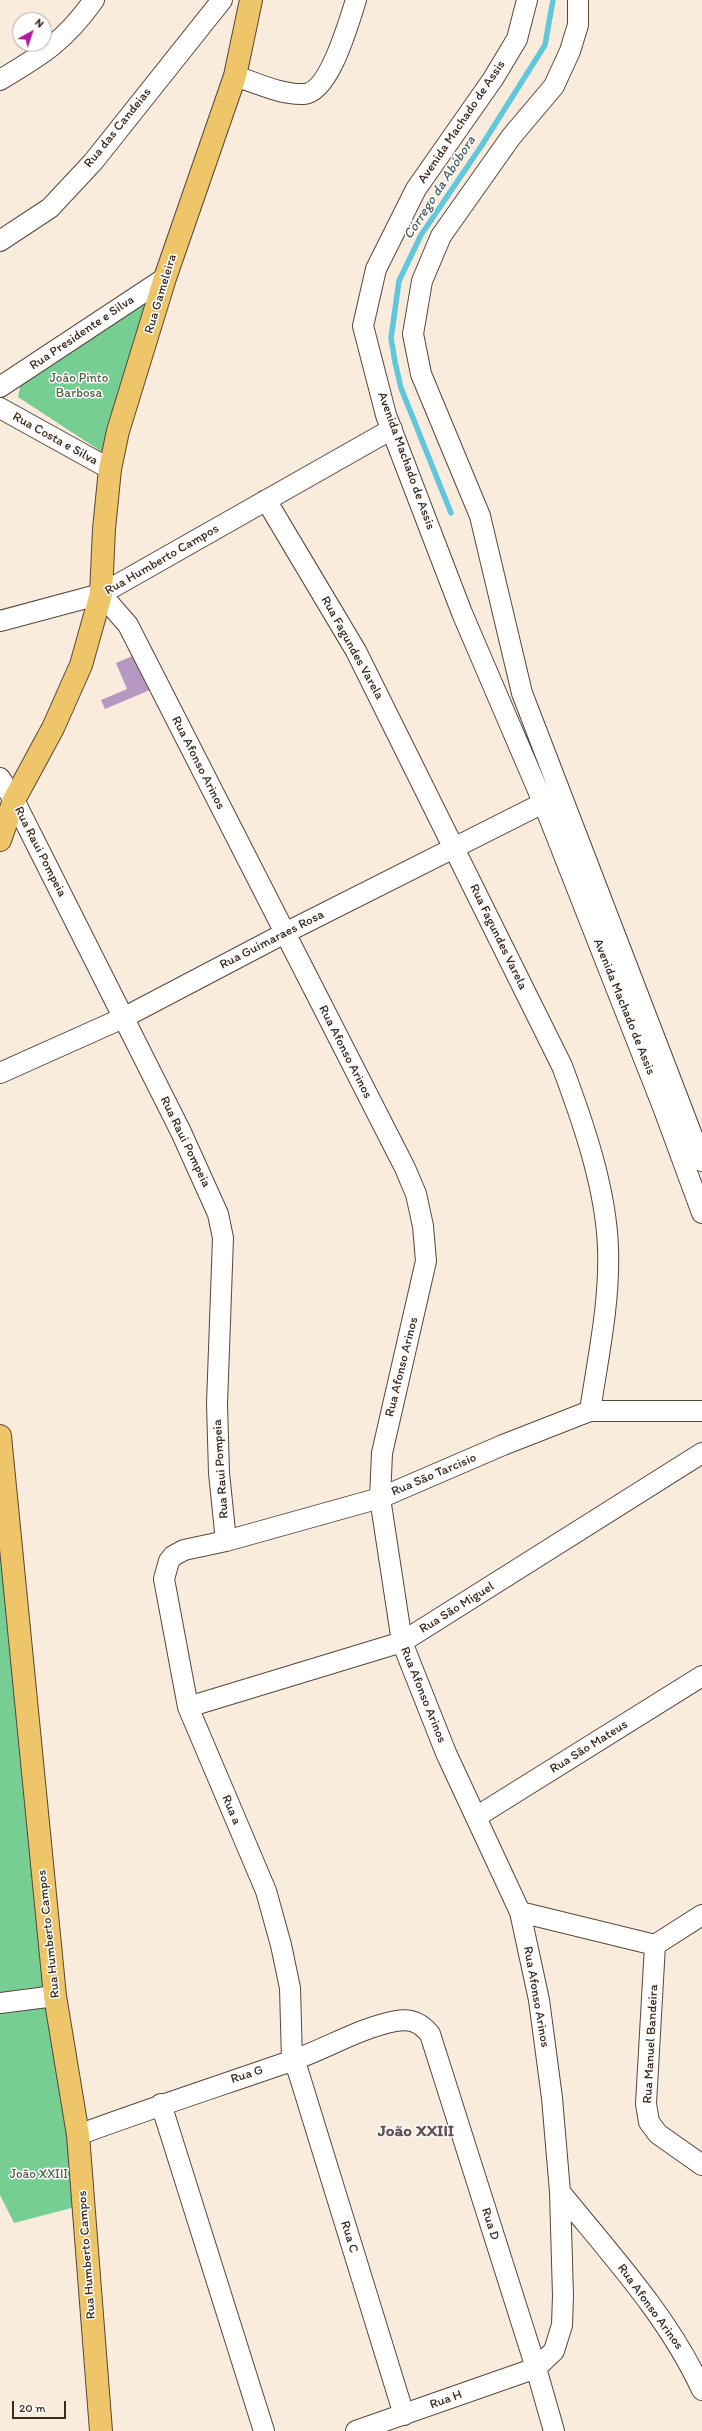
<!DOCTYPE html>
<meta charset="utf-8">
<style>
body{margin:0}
#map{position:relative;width:702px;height:2431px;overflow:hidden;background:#f9ecdd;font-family:Itim,sans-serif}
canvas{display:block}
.north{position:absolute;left:12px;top:12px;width:40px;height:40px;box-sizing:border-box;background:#fff;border:1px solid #b1aaa5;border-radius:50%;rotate:40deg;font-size:11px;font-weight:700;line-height:16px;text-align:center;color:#3b2a1e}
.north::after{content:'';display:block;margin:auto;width:14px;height:18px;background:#b5179e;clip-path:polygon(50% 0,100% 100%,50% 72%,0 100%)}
.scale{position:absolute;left:12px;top:2401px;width:54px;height:18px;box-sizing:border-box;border:2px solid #3b2a1e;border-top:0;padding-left:5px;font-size:12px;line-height:14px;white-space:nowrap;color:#3b2a1e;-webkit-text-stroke:3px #fff;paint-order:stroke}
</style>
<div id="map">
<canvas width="702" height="2431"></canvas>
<div class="north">N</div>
<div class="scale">20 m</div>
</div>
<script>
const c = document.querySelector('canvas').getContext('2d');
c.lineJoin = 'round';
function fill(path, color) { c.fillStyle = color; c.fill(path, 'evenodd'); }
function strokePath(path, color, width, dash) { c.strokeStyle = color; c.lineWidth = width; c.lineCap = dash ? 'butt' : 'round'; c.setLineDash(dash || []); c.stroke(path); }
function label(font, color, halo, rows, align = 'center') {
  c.font = font + ' Itim,sans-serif'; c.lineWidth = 3; c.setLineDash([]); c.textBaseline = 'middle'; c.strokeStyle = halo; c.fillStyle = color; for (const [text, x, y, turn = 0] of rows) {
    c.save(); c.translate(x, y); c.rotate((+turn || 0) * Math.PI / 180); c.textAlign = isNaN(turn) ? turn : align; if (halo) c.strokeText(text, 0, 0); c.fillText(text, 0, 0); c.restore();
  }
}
const green = new Path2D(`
 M155,293L113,412L102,452L18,397L22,378Z
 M0,1524L83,2205L14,2223L0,2195Z`);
const stream = new Path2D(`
 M451,513L401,388L395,362L391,338L399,281L421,235L482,145L545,45L553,0`);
const building = new Path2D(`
 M135,655L150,690L105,709L101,700L127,689L116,663Z`);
const minor = new Path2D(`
 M527,0L517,39L493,79L416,189L376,269L363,326L386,415L462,613L543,802L663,1107L702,1213
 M578,0V25L570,51L554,86L511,137L441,236L422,281L413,334L421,374L480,516L522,693L702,1161
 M235,76C257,83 281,95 304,94C330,92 349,21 356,0
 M0,80C42,55 65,41 94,0
 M0,241L50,208L93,162L222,0
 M0,387L165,278
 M0,408L110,469
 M266,500L356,651L562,1066C583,1122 606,1188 608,1248C610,1303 598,1357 590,1411
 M101,594L128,625L405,1168L416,1194L423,1226L426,1261L382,1453L380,1498L402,1642L446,1753L520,1912L539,2000L552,2098L560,2192L563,2296L562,2325L554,2351L536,2368L356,2431
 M0,621L101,594L392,429
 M0,778L14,800L181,1132L218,1214L223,1238L217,1404L219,1473L226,1541
 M0,1073L123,1018L285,933L555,797
 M188,1707L402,1642L702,1453
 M476,1817L702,1676
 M520,1912L655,1945L702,1915
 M655,1945L646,2104L649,2122L658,2134L702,2165
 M0,2003L55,1996
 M161,2104L264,2431
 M78,2135C148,2109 219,2086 291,2061C326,2049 359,2028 396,2021C411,2018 421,2023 430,2034L536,2368L554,2431
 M560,2192C611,2255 668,2316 702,2390
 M404,2415L298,2071L292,2061L290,1988L281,1945L266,1891L188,1707L164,1579L169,1561L173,1556L184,1550L226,1541L380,1498L503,1445L590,1411H702`);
const major = new Path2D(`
 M0,840L14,800L53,728L81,665L101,594L104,529L110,469L118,431L165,278L235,76L251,0
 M0,1436L55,1996L78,2135L101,2431`);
const streetNames = [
 ["Avenida Machado de Assis",462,122,-56],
 ["Rua das Candeias",118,128,-51],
 ["Rua Gameleira",161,294,-73],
 ["Rua Presidente e Silva",82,333,-34],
 ["Rua Costa e Silva",55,439,29],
 ["Avenida Machado de Assis",406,461,70],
 ["Rua Humberto Campos",162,560,-30],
 ["Rua Fagundes Varela",352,648,61],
 ["Rua Afonso Arinos",198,763,63],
 ["Rua Raui Pompeia",40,852,63],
 ["Rua Fagundes Varela",498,937,64],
 ["Rua Guimaraes Rosa",272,940,-27],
 ["Avenida Machado de Assis",624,1007,68],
 ["Rua Afonso Arinos",345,1052,63],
 ["Rua Raui Pompeia",185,1142,64],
 ["Rua Afonso Arinos",402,1367,-76],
 ["Rua Raui Pompeia",221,1469,-94],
 ["Rua São Tarcisio",434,1475,-23],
 ["Rua São Miguel",457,1608,-32],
 ["Rua Afonso Arinos",423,1695,68],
 ["Rua São Mateus",589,1747,-32],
 ["Rua a",231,1810,67],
 ["Rua Humberto Campos",49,1934,-96],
 ["Rua Afonso Arinos",536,1997,80],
 ["Rua Manuel Bandeira",651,2044,-87],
 ["Rua G",247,2075,-18],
 ["Rua D",490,2224,72],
 ["Rua C",349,2237,73],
 ["Rua Humberto Campos",87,2255,-94],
 ["Rua Afonso Arinos",650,2307,54],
 ["Rua H",446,2400,-20]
];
const parkNames = [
 ["Joâo Pinto",79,379],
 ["Barbosa",79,394],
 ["João XXIII",39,2175]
];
const waterNames = [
 ["Córrego da Abóbora",440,188,-57]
];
const districtNames = [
 ["João XXIII",416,2132]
];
fill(green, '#77ce93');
strokePath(stream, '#60c7dd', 5.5);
fill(building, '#b798c3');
strokePath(minor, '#58473b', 22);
strokePath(major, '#58473b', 24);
strokePath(minor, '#fff', 20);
strokePath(major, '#eec569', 22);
label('13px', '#3b2a1e', '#fff', streetNames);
label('13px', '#506347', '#fff', parkNames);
label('italic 14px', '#486161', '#fff', waterNames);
label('bold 17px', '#665058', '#fff', districtNames);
</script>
